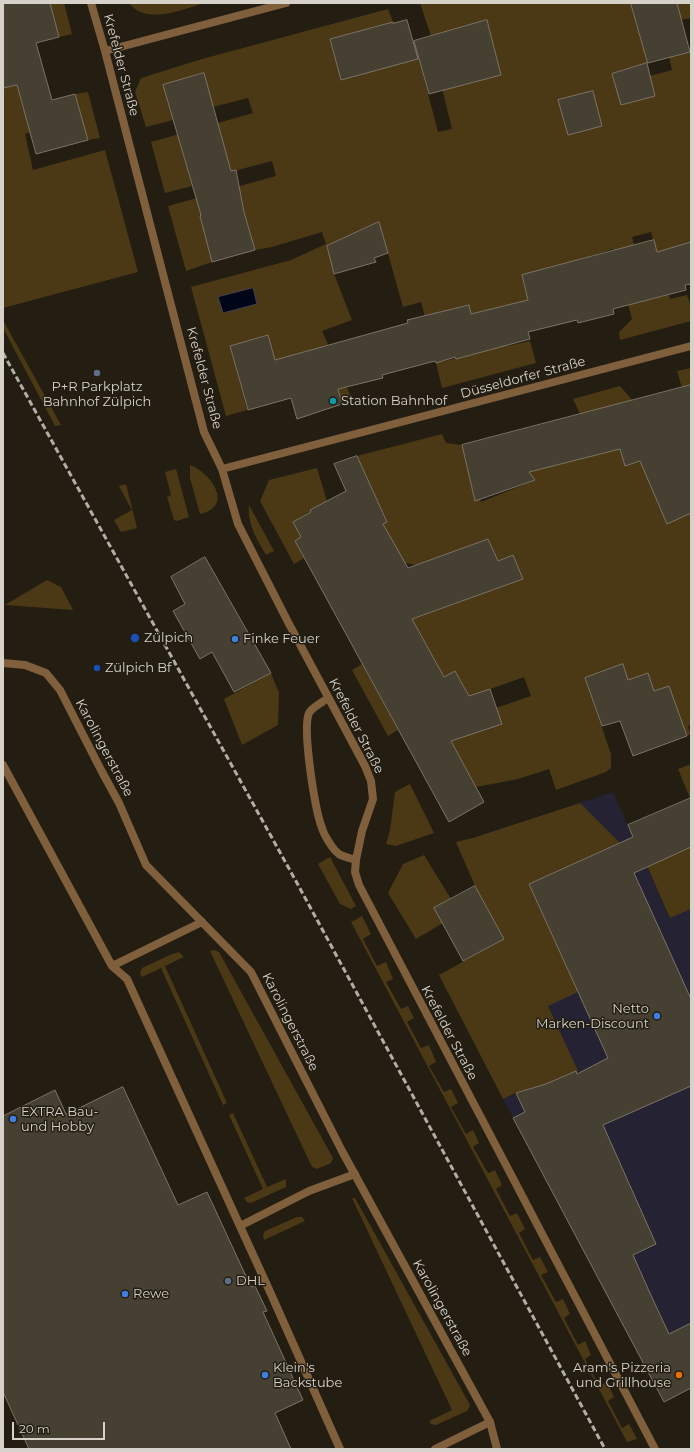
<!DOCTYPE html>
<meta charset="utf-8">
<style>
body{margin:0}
#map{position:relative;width:694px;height:1452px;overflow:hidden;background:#231d12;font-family:Montserrat,sans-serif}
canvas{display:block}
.frame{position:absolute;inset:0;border:4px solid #d6d2ca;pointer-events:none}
.scale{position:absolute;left:12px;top:1422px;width:93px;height:18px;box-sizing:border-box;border:2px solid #d6d2ca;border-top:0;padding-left:5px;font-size:12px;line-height:14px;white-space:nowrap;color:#d6d2ca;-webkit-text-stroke:3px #231d12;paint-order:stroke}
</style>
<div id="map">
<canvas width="694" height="1452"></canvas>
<div class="frame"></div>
<div class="scale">20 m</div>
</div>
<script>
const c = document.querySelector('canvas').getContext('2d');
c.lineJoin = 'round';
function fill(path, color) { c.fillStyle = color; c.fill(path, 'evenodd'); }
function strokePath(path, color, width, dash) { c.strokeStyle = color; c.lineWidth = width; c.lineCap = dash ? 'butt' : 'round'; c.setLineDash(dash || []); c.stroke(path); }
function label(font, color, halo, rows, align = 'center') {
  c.font = font + ' Montserrat,sans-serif'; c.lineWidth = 3; c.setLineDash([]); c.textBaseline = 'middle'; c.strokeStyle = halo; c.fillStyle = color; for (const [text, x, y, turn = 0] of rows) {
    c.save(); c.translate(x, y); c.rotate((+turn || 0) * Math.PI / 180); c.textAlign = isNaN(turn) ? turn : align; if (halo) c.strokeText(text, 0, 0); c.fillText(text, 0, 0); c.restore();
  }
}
const commercial = new Path2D(`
 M613,792L670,918L691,909V1323L637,1351L503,1099L577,1071L473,838Z`);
const green = new Path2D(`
 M50,3H64L72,34L59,37Z
 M129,3H205C183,9 146,26 129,3Z
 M420,3H631L648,63L612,74L615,85L672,70L669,57L691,51V242L660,262L651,232L632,237L648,300L669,295L670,299L687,295L691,306V321L620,340L619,332L632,319L613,249L579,260L584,279L539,297L498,308L508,346L530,341L536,363L442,388L436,363L482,352L469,305L448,310L426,321L421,302L403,307L379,222L327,246L334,274L352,320L322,331L353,401L327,409L312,360H275L268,335L230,346L247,410L226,416L191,287L291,260L326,244L322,232L272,247L255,250L247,222L240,223L237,207L243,205L242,204L200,216L212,262L186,271L168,206L276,176L272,161L238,170L232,174L221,136L181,148L192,186L165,193L151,142L253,113L248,98L213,107L203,73L164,85L173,120L146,127L135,92L141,78L202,59L388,9L393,22L330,39L341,80L414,46L415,44L438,132L452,129L442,88L501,75L487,21L431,36Z
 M677,3H691V18L681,20Z
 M17,85L23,109L35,105L41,129L25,134L33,170L105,150L138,272L3,308V88Z
 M88,92L100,138L88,140L75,94Z
 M3,320L61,425L55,426L3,328Z
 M691,368V385L682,388L677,371Z
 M620,386L633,401L620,448L625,466L646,460L667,523L691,513V725L688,726L691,734L671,742L659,708L669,686L654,691L647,673L628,680L623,665L585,678L611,754V768L606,772L556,790L549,769L518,779L476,787L450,739L496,708L531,696L524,677L482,692L471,699L455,671L437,681L421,651L428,647L420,633L410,620L523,579L512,555L498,561L488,539L417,565L405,563L376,529L387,522L357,456L442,434L446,443L462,445L474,496L478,495L481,502L535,480L529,473L525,459L541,469L578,459L593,442L573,399Z
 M190,465C211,473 235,506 200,514L190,478Z
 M317,468L327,501L293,522L301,537L295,541L304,558L294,564L260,501L269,480Z
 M176,469L189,517L177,521L174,520L167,497L171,495L165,472Z
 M126,484L137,528L121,532L114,520L132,510L119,486Z
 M249,505L274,551L266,555C257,539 247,524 249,505Z
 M47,580L61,587L73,610L5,605Z
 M362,664L398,730L388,736L352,670Z
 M271,673L279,693L278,725L242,745L224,699Z
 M691,764V798H690L678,769Z
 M410,784L434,833L396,846L386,844L390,830L395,792Z
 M580,803L620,843L529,884L578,992L548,1006L578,1071L546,1084L516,1093L503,1099L439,975L504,939L475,886L456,842L473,838Z
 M691,847V909L670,918L647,866Z
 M424,855L451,899L435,908L443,923L416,939L388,893L403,864Z
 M330,857L356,906L351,909L340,904L318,864Z
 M362,916L371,934L363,939L377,966L386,962L393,979L386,982L401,1009L408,1006L414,1018L407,1022L421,1048L429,1045L436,1062L429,1066L444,1092L451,1089L458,1103L451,1107L466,1134L473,1130L479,1143L473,1147L488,1173L495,1170L502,1185L496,1189L510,1216L517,1213L525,1229L519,1233L533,1260L540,1257L548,1272L541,1275L556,1302L563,1299L570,1314L564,1318L578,1345L585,1341L591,1355L585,1359L599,1386L607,1382L614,1397L608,1401L622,1428L629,1424L637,1439L627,1442L351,922Z
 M214,950L219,952L333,1158L331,1163L317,1169L312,1167L210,951Z
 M179,952L184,957L165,966L227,1103L223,1105L161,968L142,977L140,973L142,968L172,954Z
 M233,1113L267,1187L286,1179V1187L251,1203L247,1202L244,1198L263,1189L229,1115Z
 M352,1198H355L470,1405L467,1411L436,1425L431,1424L429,1421L452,1410Z
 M297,1217H302L305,1221L264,1240L263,1235L265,1231Z`);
const water = new Path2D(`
 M253,288L257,304L223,313L218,297Z`);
const building = new Path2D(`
 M3,3H50L59,37L36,43L52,100L75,94L88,140L36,154L17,85L3,88Z
 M631,3H677L690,52L648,63Z
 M407,20L418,59L341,80L330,39L393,22V23Z
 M487,20L501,75L429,94L414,41Z
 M647,63L655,96L621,105L612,74Z
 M204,73L231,171L236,170L244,212L255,250L212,262L200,216L201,215L163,85Z
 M593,91L602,126L568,135L558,100Z
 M379,222L388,253L374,258L376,262L334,274L327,246Z
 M654,240L657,252L691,242V284L685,285L686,290L613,309L614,314L578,323L577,320L528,332L530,339L456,359L455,357L436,363L435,361L382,375L383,378L338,389L342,404L297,419L291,398L248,410L230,346L268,335L275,360L408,323L407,320L469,305L471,314L528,300L522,275Z
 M691,385V513L667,524L640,461L625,466L620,449L529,472L535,480L475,501L462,445Z
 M357,456L387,522L383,524L408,568L488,539L498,561L513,555L523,579L412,619L444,677L455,671L469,696L490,689L502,724L451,741L484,802L449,822L295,541L301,537L293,522L311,512L310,510L346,491L334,464Z
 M205,557L271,673L234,692L212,652L200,659L173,611L185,604L171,577Z
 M623,664L628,680L648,673L654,691L669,686L687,736L633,756L620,721L602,726L585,678Z
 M691,798V847L634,873L691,999V1086L603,1125L656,1244L633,1255L649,1291L669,1334L691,1323V1388L664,1402L513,1118L525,1112L516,1093L546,1084L576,1071L577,1074L608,1058L529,884L633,837L628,825Z
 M475,886L504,939L463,961L434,908Z
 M123,1087L178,1205L207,1192L251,1287L255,1286L267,1311L263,1312L303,1400L275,1413L291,1449H29L3,1392V1116L55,1090L66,1114Z`);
const lane = new Path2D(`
 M328,698C323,702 312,707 309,713C302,729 315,810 322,828C324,835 333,850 339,854C343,857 351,858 356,860
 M3,765L112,966L127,979L271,1294L340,1449
 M112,966L202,922
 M240,1226L309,1191L355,1174
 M435,1449L490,1422`);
const street = new Path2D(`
 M91,3L105,51L204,432L222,469L238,524L288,622L365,766L371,781L373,799L362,831L356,860L355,872L359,885L655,1449
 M105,51L286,3
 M222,469L691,346
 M3,663L25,665L46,673L60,690L101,770L119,803L146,865L251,972L342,1151L490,1422L497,1449`);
const rail = new Path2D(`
 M3,353L297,883L605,1449`);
const markers = [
 [97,373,4,"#5c6f8a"],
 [333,401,4,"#0f9aa8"],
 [135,638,5,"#1a4fb4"],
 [235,639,4,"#3f7fe0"],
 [97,668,4,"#1a4fb4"],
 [657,1016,4,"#3f7fe0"],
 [13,1119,4,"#3f7fe0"],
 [228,1281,4,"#5c6f8a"],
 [125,1294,4,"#3f7fe0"],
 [265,1375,4,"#3f7fe0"],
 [679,1375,4,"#e8710a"]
];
const streetNames = [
 ["Krefelder Straße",121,65,75],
 ["Krefelder Straße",204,378,75],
 ["Düsseldorfer Straße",523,378,-15],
 ["Krefelder Straße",356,726,63],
 ["Karolingerstraße",104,748,62],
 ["Karolingerstraße",290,1022,63],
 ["Krefelder Straße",449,1033,62],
 ["Karolingerstraße",442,1308,61]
];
const poiNames = [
 ["P+R Parkplatz",97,387,"center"],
 ["Bahnhof Zülpich",97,402,"center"],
 ["Station Bahnhof",341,401],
 ["Zülpich",144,638],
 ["Finke Feuer",243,639],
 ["Zülpich Bf",105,668],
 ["Netto",649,1009,"right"],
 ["Marken-Discount",649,1024,"right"],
 ["EXTRA Bau-",21,1112],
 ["und Hobby",21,1127],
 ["DHL",236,1281],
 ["Rewe",133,1294],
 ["Klein's",273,1368],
 ["Backstube",273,1383],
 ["Aram's Pizzeria",671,1368,"right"],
 ["und Grillhouse",671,1383,"right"]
];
fill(commercial, '#252233');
fill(green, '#4b3916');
fill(water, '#000518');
strokePath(water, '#40424d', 1);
fill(building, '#464033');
strokePath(building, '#7b7366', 1);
strokePath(lane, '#805f3d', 8);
strokePath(street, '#805f3d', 8);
strokePath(rail, '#b2aea5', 3, [6, 3]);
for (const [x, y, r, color] of markers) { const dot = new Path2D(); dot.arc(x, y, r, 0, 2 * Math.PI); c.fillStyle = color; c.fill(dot); strokePath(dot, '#231d12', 1.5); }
label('13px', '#d6d2ca', '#231d12', streetNames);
label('13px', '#d6d2ca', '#231d12', poiNames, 'left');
</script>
